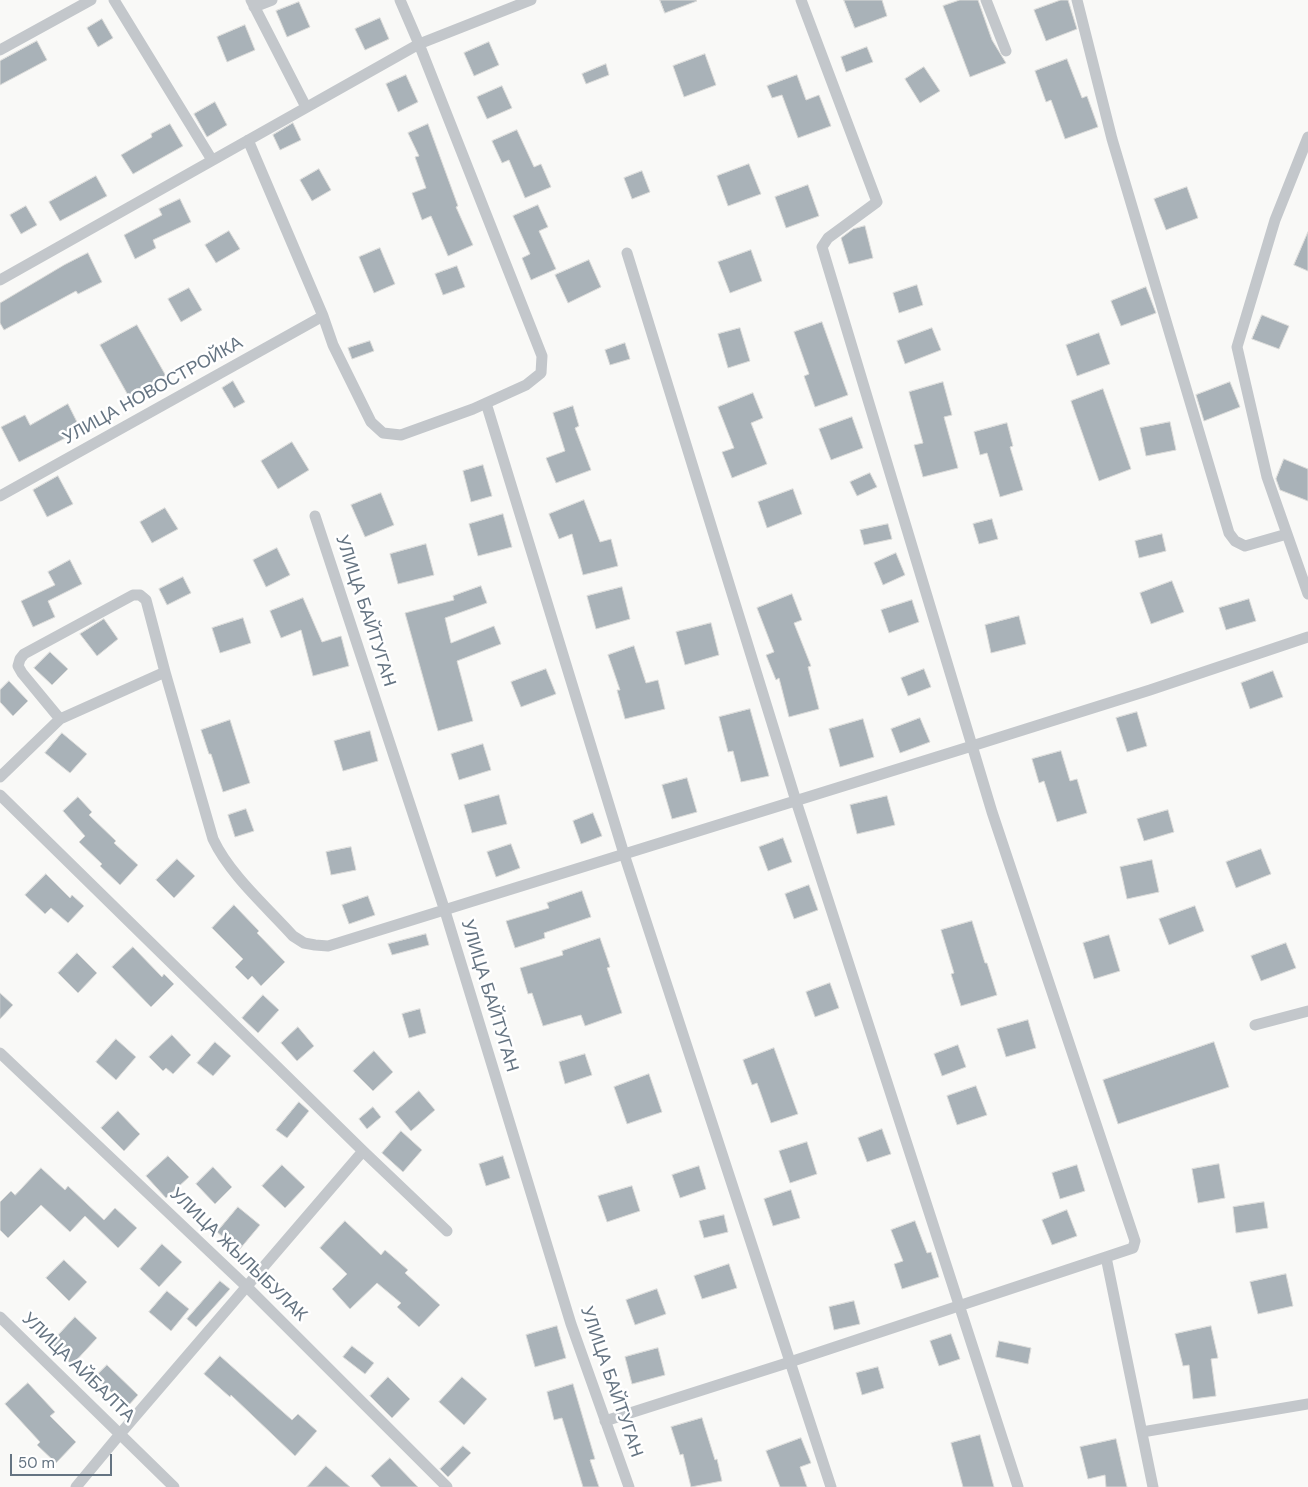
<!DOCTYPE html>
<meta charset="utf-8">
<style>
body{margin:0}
#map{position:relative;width:1308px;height:1487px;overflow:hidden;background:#f9f9f7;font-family:"DM Sans",sans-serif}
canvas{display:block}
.scale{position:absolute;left:10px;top:1454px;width:102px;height:22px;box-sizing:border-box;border:2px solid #657482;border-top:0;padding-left:6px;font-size:15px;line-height:18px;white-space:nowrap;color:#657482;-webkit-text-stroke:4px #fff;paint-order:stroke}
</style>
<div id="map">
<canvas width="1308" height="1487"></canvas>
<div class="scale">50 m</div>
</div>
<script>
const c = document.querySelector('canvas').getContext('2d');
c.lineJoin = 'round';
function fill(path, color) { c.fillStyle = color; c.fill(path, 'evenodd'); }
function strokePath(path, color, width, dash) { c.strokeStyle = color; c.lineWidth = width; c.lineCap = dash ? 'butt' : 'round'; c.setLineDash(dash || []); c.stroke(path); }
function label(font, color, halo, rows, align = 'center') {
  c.font = font + ' "DM Sans",sans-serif'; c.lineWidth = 5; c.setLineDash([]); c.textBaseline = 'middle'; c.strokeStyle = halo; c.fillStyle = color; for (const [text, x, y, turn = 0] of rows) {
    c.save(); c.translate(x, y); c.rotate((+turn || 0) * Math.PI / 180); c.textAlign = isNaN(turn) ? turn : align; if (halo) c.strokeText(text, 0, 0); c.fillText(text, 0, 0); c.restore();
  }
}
const building = new Path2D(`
 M660,0H696L697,1L665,13Z
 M844,0H882L887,16L855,28Z
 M960,0H978L992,40L1006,63L970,77L943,6Z
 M1061,0H1068L1077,29L1046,41L1034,10Z
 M299,2L310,27L287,37L276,11Z
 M380,18L389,39L365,50L355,29Z
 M102,19L113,38L98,47L87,28Z
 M245,25L255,50L227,62L217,37Z
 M37,41L47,60L0,85V61Z
 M489,42L499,65L474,76L464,53Z
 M867,47L873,62L846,72L841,57Z
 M705,54L716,85L684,97L673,66Z
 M1067,59L1082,98L1087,96L1098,127L1065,139L1051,100L1046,102L1035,71Z
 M606,64L609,75L586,84L582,74Z
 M924,67L940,91L920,103L905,79Z
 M406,75L418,102L398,112L386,84Z
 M797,75L806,100L819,95L831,126L798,138L782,95L772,98L767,86Z
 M502,86L512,108L487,119L477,97Z
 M215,102L227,125L207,137L194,114Z
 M293,123L301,140L280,150L273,135Z
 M170,124L183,146L133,174L121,155L152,137L151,134Z
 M428,124L458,206L456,207L473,245L448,256L431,216L422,220L412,193L426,188L415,157L419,156L408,133Z
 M517,130L534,167L541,164L551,187L525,198L509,160L502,163L492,141Z
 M749,164L761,194L728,206L717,176Z
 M319,169L331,190L312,201L300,180Z
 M642,171L650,192L632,199L624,178Z
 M96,176L107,196L60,221L49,202Z
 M808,185L819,216L786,228L775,197Z
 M1187,187L1198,218L1166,230L1154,199Z
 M180,199L191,222L153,240L156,248L135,259L124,235L162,215L159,209Z
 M538,205L548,227L539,231L556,269L531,280L522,258L530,254L513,216Z
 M26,206L37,225L21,234L10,215Z
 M865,226L873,258L849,264L841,238L853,229Z
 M229,231L240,249L216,263L205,245Z
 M1308,232V271L1294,265Z
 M380,248L395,284L374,293L359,257Z
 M751,250L762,281L730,293L718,262Z
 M88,253L102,282L78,294L76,291L4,330L0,323V303L64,265Z
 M589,260L601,287L568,303L555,275Z
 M457,266L465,287L443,295L435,274Z
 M917,285L923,305L899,313L893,293Z
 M1146,287L1156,313L1121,326L1111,301Z
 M189,288L202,310L181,322L168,299Z
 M1262,315L1289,326L1279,349L1252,339Z
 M822,322L848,395L815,407L804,376L809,374L794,332Z
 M137,325L166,376L129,397L100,345Z
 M740,328L750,361L728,368L718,334Z
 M932,328L941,350L905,364L897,341Z
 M1099,333L1110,364L1077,376L1066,345Z
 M370,341L374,351L352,359L348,348Z
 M625,343L630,359L610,365L605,350Z
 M233,381L245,402L234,408L222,388Z
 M943,382L952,415L944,417L958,468L923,477L914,445L923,443L909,392Z
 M1230,382L1240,407L1204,421L1196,395Z
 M1103,389L1131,469L1099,481L1071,401Z
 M753,393L763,418L751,423L767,464L732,478L722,452L734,448L718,407Z
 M68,404L81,430L19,462L1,427L25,415L30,425Z
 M573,406L579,426L575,428L591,470L556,483L546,458L565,451L553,413Z
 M852,417L863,448L831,460L819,429Z
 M1170,422L1176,450L1146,456L1140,428Z
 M1007,423L1013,446L1010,447L1023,490L1000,497L987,453L980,455L974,432Z
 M292,442L309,470L278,489L261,461Z
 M1284,459L1308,469V501L1280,490L1276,479Z
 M483,465L492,496L471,502L463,471Z
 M870,473L877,487L857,496L850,482Z
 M58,476L73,504L47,517L33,490Z
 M793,489L802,514L767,528L758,502Z
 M381,493L394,525L365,537L351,505Z
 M584,500L600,542L611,539L618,566L583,575L572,534L559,539L549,514Z
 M165,508L178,529L152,543L140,522Z
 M503,514L512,547L478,556L469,524Z
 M992,519L998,539L979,544L973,524Z
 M888,524L892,539L864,545L860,530Z
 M1162,534L1166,551L1139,558L1135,541Z
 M426,544L434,575L398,584L390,554Z
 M277,548L290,575L266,587L253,560Z
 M896,553L905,575L883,585L874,563Z
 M70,560L82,584L48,601L55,617L33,627L21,601L55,585L48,572Z
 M183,577L191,593L167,605L159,589Z
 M1172,581L1184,612L1151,624L1140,593Z
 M481,586L487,603L445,618L451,643L494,626L501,644L457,661L473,721L438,731L405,613L454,600L453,596Z
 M622,587L630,619L596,629L587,596Z
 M792,594L802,620L794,623L811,666L808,667L819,709L789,717L779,678L776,680L766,655L774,652L757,608Z
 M303,598L322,642L341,636L349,666L313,676L301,630L281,638L270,611Z
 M1249,599L1256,621L1226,630L1219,608Z
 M912,600L919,622L889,633L881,610Z
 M1019,616L1026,644L991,653L985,625Z
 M243,618L251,643L220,653L212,628Z
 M104,619L118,639L97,656L80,634Z
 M711,623L719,655L685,665L676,632Z
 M634,646L646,683L658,680L665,709L625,719L617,690H620L608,655Z
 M50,652L68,669L52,685L34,668Z
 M546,669L556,694L521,707L511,682Z
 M924,669L931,687L908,696L901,678Z
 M1273,671L1283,697L1250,709L1241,683Z
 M9,681L28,701L13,716L0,702V690Z
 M750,709L769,776L741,782L733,751L728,752L719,717Z
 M1137,712L1147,746L1127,752L1116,718Z
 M920,718L930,742L900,753L891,729Z
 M863,719L874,757L840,767L829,729Z
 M230,720L250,783L223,792L211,754H209L201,730Z
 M370,731L378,761L343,771L334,741Z
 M62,733L87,754L70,773L45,753Z
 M483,744L491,770L459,780L451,754Z
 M1061,751L1070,781L1077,779L1087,813L1057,822L1044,781L1039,783L1032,759Z
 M687,778L697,812L672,819L662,785Z
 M499,795L507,824L472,833L464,805Z
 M887,796L895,825L857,834L850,805Z
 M78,797L92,812L89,815L116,841L114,843L138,865L120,885L100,866L102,864L79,842L85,836L63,811Z
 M246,809L254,831L235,837L228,815Z
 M1168,810L1174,832L1144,841L1137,819Z
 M593,813L602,836L581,844L573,821Z
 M783,838L792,862L768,871L759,847Z
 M511,844L520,868L496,877L487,852Z
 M351,847L356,870L331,875L326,852Z
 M1261,849L1271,874L1236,888L1226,862Z
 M177,859L195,876L174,898L156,880Z
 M1152,860L1159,892L1127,899L1120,867Z
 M46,874L70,898L72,895L84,906L68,923L51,908L45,914L25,895Z
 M809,885L818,910L794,919L785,894Z
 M582,891L591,917L544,933L545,938L515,948L506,921L549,908L547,903Z
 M368,896L375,915L349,924L342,905Z
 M234,905L259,931L257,933L285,962L261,986L252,976L248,980L235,967L243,959L212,928Z
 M1195,906L1204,931L1169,945L1159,919Z
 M972,921L985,963H987L997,995L961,1006L951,974L954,973L941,930Z
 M426,934L429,945L392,955L388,944Z
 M1109,935L1120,971L1094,979L1083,943Z
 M600,938L610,967L607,968L622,1013L585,1026L581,1015L543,1026L532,993L528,994L520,968L563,955L562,951Z
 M1286,943L1296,968L1261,981L1251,956Z
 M133,947L162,977L164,974L174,984L151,1007L112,967Z
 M77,953L97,973L78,993L58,973Z
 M830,983L839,1008L815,1017L806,992Z
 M0,993L13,1005L0,1019Z
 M263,995L279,1010L258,1033L242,1018Z
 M420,1009L426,1033L409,1038L402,1014Z
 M1028,1020L1036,1048L1006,1057L997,1029Z
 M298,1027L314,1046L297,1061L281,1043Z
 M172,1035L191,1055L173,1074L166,1068L163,1071L149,1057Z
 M116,1039L136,1057L116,1080L96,1062Z
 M215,1042L231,1056L213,1076L197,1063Z
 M1214,1042L1229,1087L1118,1124L1103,1080Z
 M958,1045L966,1067L942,1076L934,1054Z
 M774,1048L798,1114L771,1123L757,1083L752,1085L743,1060Z
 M374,1051L393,1072L373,1091L353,1071Z
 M585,1054L592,1075L565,1084L559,1062Z
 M649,1074L662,1112L627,1124L614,1087Z
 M976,1086L987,1115L957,1125L947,1096Z
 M419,1091L435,1110L411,1131L395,1112Z
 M299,1102L309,1111L287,1138L276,1130Z
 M373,1107L381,1117L367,1129L359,1119Z
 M118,1111L140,1134L124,1151L101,1128Z
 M882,1129L891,1154L867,1162L858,1138Z
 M401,1131L422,1150L403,1172L382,1153Z
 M807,1142L817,1174L790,1183L779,1151Z
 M168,1156L189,1177L166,1198L146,1176Z
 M503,1156L510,1178L486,1186L479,1164Z
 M1219,1164L1225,1198L1198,1203L1192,1169Z
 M282,1165L305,1187L285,1208L262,1186Z
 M1077,1165L1085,1191L1060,1199L1052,1173Z
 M699,1166L706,1189L680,1198L672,1175Z
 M213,1167L232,1187L215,1204L196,1184Z
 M41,1168L65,1190L68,1186L104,1220L115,1208L137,1228L118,1248L85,1216L70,1232L41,1205L8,1238L0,1230V1202L11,1191L15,1195Z
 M632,1186L640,1211L607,1222L598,1196Z
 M791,1190L800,1218L773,1226L764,1199Z
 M1264,1202L1268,1228L1236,1233L1233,1207Z
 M238,1207L260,1225L239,1250L217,1232Z
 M1067,1210L1077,1236L1052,1245L1042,1220Z
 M724,1215L728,1232L704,1238L699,1221Z
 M345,1221L381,1255L385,1250L408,1270L405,1273L440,1305L419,1327L397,1307L401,1303L377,1283L350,1309L332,1289L347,1274L320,1248Z
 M915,1221L927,1253L931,1252L939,1277L902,1289L894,1264L903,1261L891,1230Z
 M162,1244L182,1262L159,1287L140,1269Z
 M64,1260L87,1282L69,1301L46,1278Z
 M729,1264L737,1288L702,1299L694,1276Z
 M1286,1274L1293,1306L1258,1314L1250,1282Z
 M220,1281L230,1289L196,1327L187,1319Z
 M657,1289L666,1314L635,1325L626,1300Z
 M167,1291L189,1309L171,1331L149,1312Z
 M854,1301L860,1324L834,1330L829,1307Z
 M75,1317L97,1338L72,1365L50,1344Z
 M557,1326L566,1358L535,1367L526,1335Z
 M1211,1326L1218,1358L1211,1359L1216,1396L1193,1399L1189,1365L1183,1366L1175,1334Z
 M951,1334L960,1359L939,1366L930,1341Z
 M999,1341L1031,1348L1028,1364L996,1357Z
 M352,1346L374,1363L365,1374L343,1357Z
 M658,1348L665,1375L632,1384L625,1357Z
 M220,1356L292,1420L298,1414L317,1431L295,1456L231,1395L230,1397L204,1374Z
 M107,1365L138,1395L127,1407L95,1377Z
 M878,1367L884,1388L862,1395L856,1373Z
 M388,1377L410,1399L392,1418L370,1396Z
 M462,1377L487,1399L464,1425L439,1402Z
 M28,1383L55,1412L50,1416L76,1442L56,1463L37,1445L40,1442L5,1404Z
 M573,1384L595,1459L590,1460L599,1487H583L562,1418L554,1420L547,1392Z
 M702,1418L715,1460L717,1459L722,1481L691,1487L683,1454L680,1455L671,1427Z
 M980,1435L994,1487H963L951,1443Z
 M801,1438L811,1463L800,1467L807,1487H780L766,1451Z
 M1116,1439L1127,1487H1106L1105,1475L1088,1479L1080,1447Z
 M463,1446L471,1453L448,1477L440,1469Z
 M390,1458L418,1487H381L371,1476Z
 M326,1466L350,1487H307Z`);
const minor = new Path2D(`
 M114,0L212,160
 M251,0L306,107
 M986,0L1006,51
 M1077,0L1112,139L1229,533L1235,541L1245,546L1287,534
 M254,7L272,0
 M0,50L91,0
 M1308,137L1275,220L1237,347L1267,477L1308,594
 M248,140L323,316L333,345L371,422L383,433L401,435L473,409L526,385L541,373L542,356L419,44L400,0
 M627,253L796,801L1018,1487
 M0,280L419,44L531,0
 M486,403L624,854L831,1487
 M0,496L323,316
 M315,516L445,911L571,1324L629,1487
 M60,719L22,673L18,666L20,659L24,654L133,595H140L146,600L165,672
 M0,777L60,719L165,672L213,839C230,875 266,906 293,936L304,943L315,945L328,946L338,943L972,746L1150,690L1308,637
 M0,795L363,1151L447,1231
 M1255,1025L1308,1011
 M0,1053L247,1287L447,1487
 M1106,1257L1153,1487
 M0,1317L174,1487
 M605,1421L790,1362L1106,1257L1133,1248L1135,1241L992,812L822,247L828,238L877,202L801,0
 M1142,1432L1308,1404
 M76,1487L120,1434L363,1151`);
const streetNames = [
 ["УЛИЦА НОВОСТРОЙКА",153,391,-29],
 ["УЛИЦА БАЙТУГАН",365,611,72],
 ["УЛИЦА БАЙТУГАН",489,996,73],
 ["УЛИЦА ЖЫЛЫБУЛАК",238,1255,44],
 ["УЛИЦА АЙБАЛТА",78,1368,44],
 ["УЛИЦА БАЙТУГАН",611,1382,71]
];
fill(building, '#a9b2b8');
strokePath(building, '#dbdbd9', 1);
strokePath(minor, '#c3c7cb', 11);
label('18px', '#657482', '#fff', streetNames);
</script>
